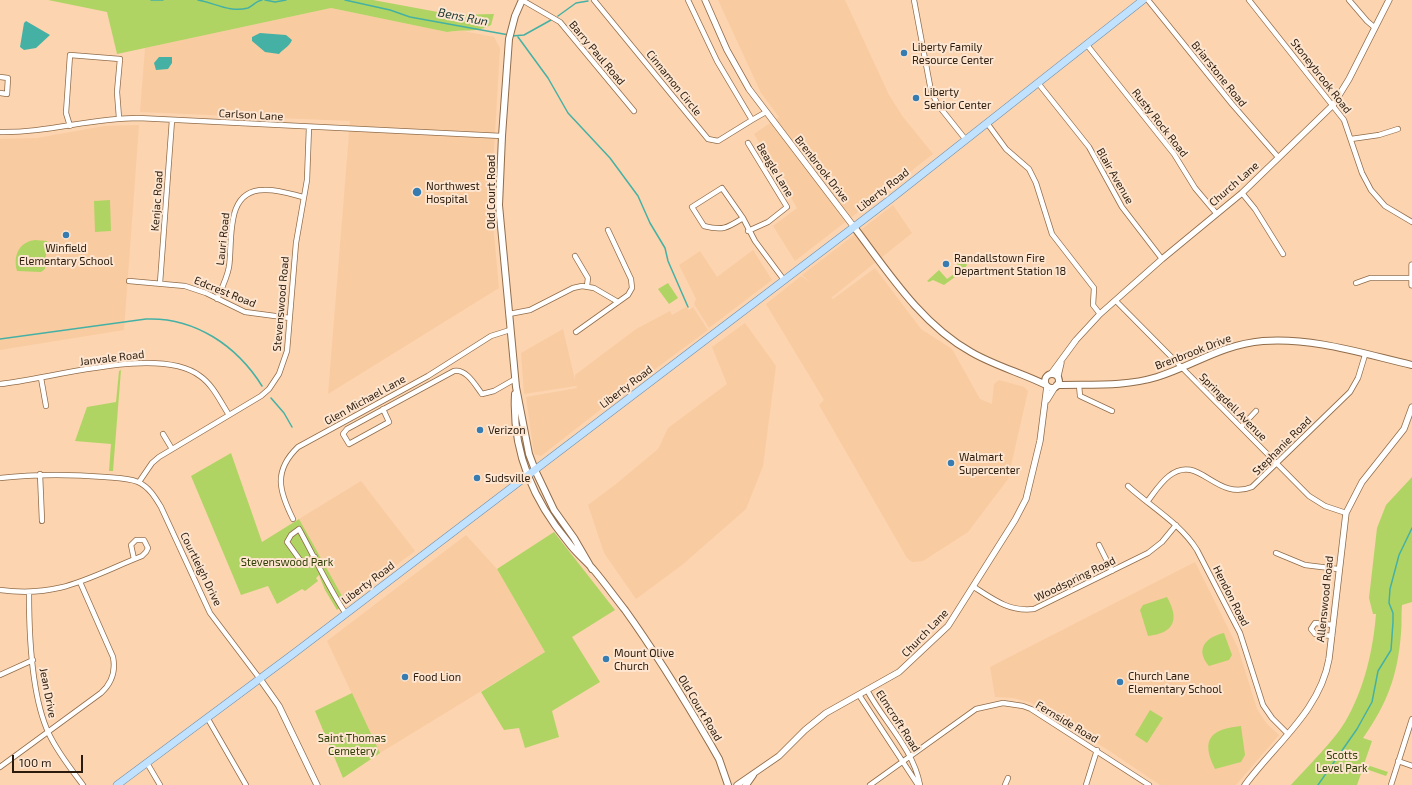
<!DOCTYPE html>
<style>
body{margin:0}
#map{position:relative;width:1412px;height:785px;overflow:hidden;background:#fcd4b0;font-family:"Exo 2",sans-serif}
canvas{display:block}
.scale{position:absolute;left:12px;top:755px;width:71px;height:18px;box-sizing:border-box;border:2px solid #2a1b0d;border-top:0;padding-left:5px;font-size:12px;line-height:14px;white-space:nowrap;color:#2a1b0d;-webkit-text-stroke:3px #fde5cf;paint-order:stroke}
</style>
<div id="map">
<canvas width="1412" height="785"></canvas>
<div class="scale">100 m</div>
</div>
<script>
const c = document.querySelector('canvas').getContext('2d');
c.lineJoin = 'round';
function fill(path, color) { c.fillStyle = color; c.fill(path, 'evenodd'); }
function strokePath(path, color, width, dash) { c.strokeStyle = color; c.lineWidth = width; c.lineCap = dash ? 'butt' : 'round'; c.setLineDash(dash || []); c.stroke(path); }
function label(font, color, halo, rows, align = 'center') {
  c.font = font + ' "Exo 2",sans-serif'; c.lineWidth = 4; c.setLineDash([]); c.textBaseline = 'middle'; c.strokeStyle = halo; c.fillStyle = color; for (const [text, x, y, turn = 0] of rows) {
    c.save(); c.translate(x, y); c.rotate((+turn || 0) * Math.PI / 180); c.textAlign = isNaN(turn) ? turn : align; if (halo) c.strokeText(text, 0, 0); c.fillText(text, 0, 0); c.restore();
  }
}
const built = new Path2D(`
 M718,0H845L889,95L903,117L933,154L795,261L773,226L797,208L754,134L779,117L761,93Z
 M331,8L447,32L458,30L494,37L500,48L491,202L499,288L328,394L350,121L140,112L145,48Z
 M139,125L124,330L0,350V139L37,138L104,126Z
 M893,205L912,233L831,298L833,299L875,268L921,329L952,349L980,399L992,404L994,384L999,380L1024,387L1028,391L1008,479L968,532L923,561L912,562L907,558L819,405L824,400L766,304L801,276L811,283L802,275Z
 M753,250L772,280L709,328L694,304L696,299L679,265L700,251L717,277Z
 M686,307L689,310L693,307L708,330L609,403L541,456L534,454L526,397L577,388L576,386L524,394L521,353L563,329L575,380V375L636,329L670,311L672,315Z
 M745,323L776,366L763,466L746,509L682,565L636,599L604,553L588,505L616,484L658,449L668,428L727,384L712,347Z
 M361,481L415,551L346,603L299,519Z
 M466,535L497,569L545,652L380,753L327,641Z
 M1195,562L1238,648L1257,709L1267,724L1279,735L1236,785H1160L1108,750L1032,703L1013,698L995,697L990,667Z`);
const green = new Path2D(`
 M48,0H373L454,15L494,14L491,25C478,33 462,29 447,32L331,8L117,54L107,12Z
 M110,200L111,231L95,232L94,201Z
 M35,240L47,241L45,269L41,272L17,271C13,257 18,242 35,240Z
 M956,256L961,257L967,265L963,271L944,285L933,280L929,282L927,281L939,270L947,279L961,269L953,259Z
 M668,283L678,298L669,304L658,289Z
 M121,370L113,471H109L111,444L75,441L87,407L116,402L119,371Z
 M231,453L262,542L299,519L346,603L337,610L325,590L319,575L316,578L318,581L305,591L302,589L277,604L268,586L241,595L191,476Z
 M1412,477V602L1402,605C1401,614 1402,624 1401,633C1398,675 1387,704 1363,738L1372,741L1364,764L1388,772L1386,776L1363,768L1357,785H1291C1307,767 1333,742 1345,722C1364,690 1373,651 1376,614H1373L1369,598L1377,528L1386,505Z
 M554,532L615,610L572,637L600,682L552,711L559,737L525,748L519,728L504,730L481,692L545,652L497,569Z
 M1167,597C1180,620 1174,633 1148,636L1140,610L1143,605Z
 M1224,633L1232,655L1229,660L1209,666C1195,650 1205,637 1224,633Z
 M352,693L380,753L343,778L315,711Z
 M1150,710L1163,718L1147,743L1135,735Z
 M1241,726L1245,755L1241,762L1215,769C1200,739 1211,729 1241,726Z`);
const water = new Path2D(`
 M26,21L50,35L36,48L24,50L20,47L24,23Z
 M260,33L286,35L292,40C289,47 283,49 279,54L265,52L252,41V37Z
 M159,57H172V63L168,69L156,70L154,63Z`);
const stream = new Path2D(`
 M151,0H163
 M198,0C215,3 230,13 248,8C253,6 256,1 262,0
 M265,0L275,2L286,0
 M345,0L390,10L410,17L509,35
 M558,16L576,3L588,1
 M512,36L524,35L551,20
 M518,37L548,78L568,113L610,158L638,196L650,223L665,248L668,261L688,307
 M0,339L146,319C195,317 237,346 262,386
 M271,398L284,413L292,427
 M1318,785L1357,729L1372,702L1378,671L1391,650L1393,622V613L1389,603L1390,589L1399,555L1412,528`);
const minor = new Path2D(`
 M522,0L560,22L634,111
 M594,0L708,139L718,141L752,120L717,61L688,0
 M914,0L931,91L938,105L966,140
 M1148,0L1232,104L1278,157
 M1249,0L1344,120L1362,173L1371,190L1385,206L1412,222
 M1349,0L1367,21L1374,27
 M1087,45L1174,154L1195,188L1216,213
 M0,77L8,78L7,94L0,93
 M1038,83L1089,147L1122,207L1162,259
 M752,120L766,112
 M987,123L1006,149L1029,169L1036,183L1052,234L1094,288L1093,305L1100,314
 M70,126L66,113L70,55L120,59L117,92L119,118
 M0,132C47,133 91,118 138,118L502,136
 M1351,139L1379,135L1398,129
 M748,143L787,207L768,222L748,231
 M1242,193L1255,209L1283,254
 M743,218L722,188L692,207L704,226C723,231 727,228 743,218L755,241L784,280
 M575,256L588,278L587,286
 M129,281L185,286L206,293L245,312L290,318
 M160,283L172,120
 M1356,283L1370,278H1411
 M217,299C222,288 227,278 229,267C233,241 224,190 264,190C277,189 291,194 303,197
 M1116,301L1309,496L1325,506L1346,513
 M509,314L530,310L573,288L582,286L594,288L618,302
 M576,332L628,295L632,288L631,279L608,230
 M41,378L46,406
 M0,384C51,379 158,345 200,376C213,385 220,401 229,415
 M1079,385L1080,396L1112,411
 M383,409L389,422L349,444L343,434L347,429L454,371C467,369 475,385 482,394L494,391L515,379
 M1241,427L1256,411
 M163,434L172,449
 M40,474L42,521
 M0,478C35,474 69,474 105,477C116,478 128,478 138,482C149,487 155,497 161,507L210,613L260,679
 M139,482L152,463L159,457L261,396L269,389L279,374L287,351L296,243L307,180L309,127
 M1128,486C1151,507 1180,523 1197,550L1240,633L1263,705L1272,718L1288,734
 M1147,502C1154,493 1160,483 1169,476C1199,452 1215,502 1252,487L1350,392L1358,378L1365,355
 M293,519C279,491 273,471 298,447L428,376L491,336L510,330
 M1099,545L1112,571
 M1276,553L1305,565L1338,569
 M315,557L306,562L300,560L287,542L291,535L299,529C315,558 328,587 346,614
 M974,587C994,600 1010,612 1034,609L1148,553L1162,542L1176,525
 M0,590C60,598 89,577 142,556L146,552L148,548L144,540H136L131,545L134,559
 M29,593C29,634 31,696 49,734C58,753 71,769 83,785
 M1332,636L1315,634L1311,629L1315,623L1333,625
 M0,675L33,660
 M867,690C884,722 913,748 920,785
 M859,695L918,785
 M208,719L246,785
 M1398,761L1412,766
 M147,763L160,785
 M0,767L101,693C112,683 116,672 113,657L80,582
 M870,785L976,709L1003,703L1023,706L1031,709L1149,785
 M1005,785L1008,778
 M1086,785L1097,750
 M1391,785L1412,719`);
const tertiary = new Path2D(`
 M705,0L727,50L749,89L854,227
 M1412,265V285
 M1051,374L1076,340L1100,314L1162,259L1242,193L1333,105L1349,79L1389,0
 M1058,376L1061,363
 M1047,400L1055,387
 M260,679L279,706L317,785
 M737,785L779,756L805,730L826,713L899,672L948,626L1015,520L1026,499L1040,441L1047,386
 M1245,785C1275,744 1320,711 1329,659L1346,513L1362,482L1404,429L1412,407`);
const secondary = new Path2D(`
 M522,0L515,16L509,39L502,136L499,205L516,387L529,454L535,470L554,510L574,538L592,569
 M854,227C888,272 921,324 971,352C995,366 1022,373 1046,385
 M1045 381a7 7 0 1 1 14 0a7 7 0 1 1-14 0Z
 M1057,385C1091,384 1124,387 1157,377C1195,365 1220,345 1263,341C1312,337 1364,354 1412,365
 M515,394C512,450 532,499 568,542C575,552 585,560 593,569C604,582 614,596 625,610C656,653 684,699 711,745L719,759L728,785
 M746,785L753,775`);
const primary = new Path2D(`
 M117,785L293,654L892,198L1143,0`);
const markers = [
 [904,53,4,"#367cb1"],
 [916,98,4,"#367cb1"],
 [417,192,5,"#367cb1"],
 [66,235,4,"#367cb1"],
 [946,264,4,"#367cb1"],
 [480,430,4,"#367cb1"],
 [951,463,4,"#367cb1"],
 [477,478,4,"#367cb1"],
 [606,659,4,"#367cb1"],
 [405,677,4,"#367cb1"],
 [1120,682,4,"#367cb1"]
];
const poiNames = [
 ["Liberty Family",912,47],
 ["Resource Center",912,60],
 ["Liberty",924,92],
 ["Senior Center",924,105],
 ["Northwest",426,186],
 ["Hospital",426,199],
 ["Winfield",66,248,"center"],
 ["Elementary School",66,261,"center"],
 ["Randallstown Fire",954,258],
 ["Department Station 18",954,271],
 ["Verizon",488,430],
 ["Walmart",959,457],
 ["Supercenter",959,470],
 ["Sudsville",485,478],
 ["Mount Olive",614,653],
 ["Church",614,666],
 ["Church Lane",1128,676],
 ["Elementary School",1128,689],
 ["Food Lion",413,677]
];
const streetNames = [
 ["Barry Paul Road",597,53,50],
 ["Briarstone Road",1219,74,51],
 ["Stoneybrook Road",1321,76,52],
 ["Cinnamon Circle",674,83,51],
 ["Carlson Lane",251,115,3],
 ["Rusty Rock Road",1160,123,52],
 ["Brenbrook Drive",822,169,52],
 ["Beagle Lane",775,170,59],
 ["Blair Avenue",1115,176,60],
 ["Church Lane",1234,184,-41],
 ["Liberty Road",883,190,-38],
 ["Old Court Road",491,192,-90],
 ["Kenjac Road",157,201,-86],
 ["Lauri Road",223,239,-84],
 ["Edcrest Road",225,292,22],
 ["Stevenswood Road",281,304,-85],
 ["Brenbrook Drive",1193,352,-21],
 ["Janvale Road",112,358,-7],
 ["Liberty Road",626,387,-37],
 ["Glen Michael Lane",365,400,-29],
 ["Springdell Avenue",1233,407,45],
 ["Stephanie Road",1282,446,-45],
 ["Courtleigh Drive",201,569,64],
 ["Woodspring Road",1075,579,-26],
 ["Liberty Road",368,583,-37],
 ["Hendon Road",1231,596,63],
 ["Allenswood Road",1325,599,-84],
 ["Church Lane",925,633,-46],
 ["Jean Drive",48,693,79],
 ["Old Court Road",700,708,59],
 ["Elmcroft Road",898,721,57],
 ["Fernside Road",1067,722,31]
];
const parkNames = [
 ["Stevenswood Park",287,562],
 ["Saint Thomas",352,738],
 ["Cemetery",352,751],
 ["Scotts",1342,755],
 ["Level Park",1342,768]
];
const waterNames = [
 ["Bens Run",463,17,11]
];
fill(built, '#f9cba1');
fill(green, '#b0d463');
fill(water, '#45b1a4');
strokePath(stream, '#45b1a4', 1.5);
strokePath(minor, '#906c4a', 6);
strokePath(tertiary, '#906c4a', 7);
strokePath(secondary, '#906c4a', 8);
strokePath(primary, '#7190aa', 8);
strokePath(minor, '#fff', 4.5);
strokePath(tertiary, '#fff', 5.5);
strokePath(secondary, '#fff', 6);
strokePath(primary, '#c1e2fe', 7);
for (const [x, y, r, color] of markers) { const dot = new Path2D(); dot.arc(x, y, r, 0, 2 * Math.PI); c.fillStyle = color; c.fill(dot); strokePath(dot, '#fde5cf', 1.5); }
label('11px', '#2a1b0d', '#fde5cf', poiNames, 'left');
label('11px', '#2a1b0d', '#fde5cf', streetNames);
label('11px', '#2f3e06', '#fde5cf', parkNames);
label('italic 12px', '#153632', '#fde5cf', waterNames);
</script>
